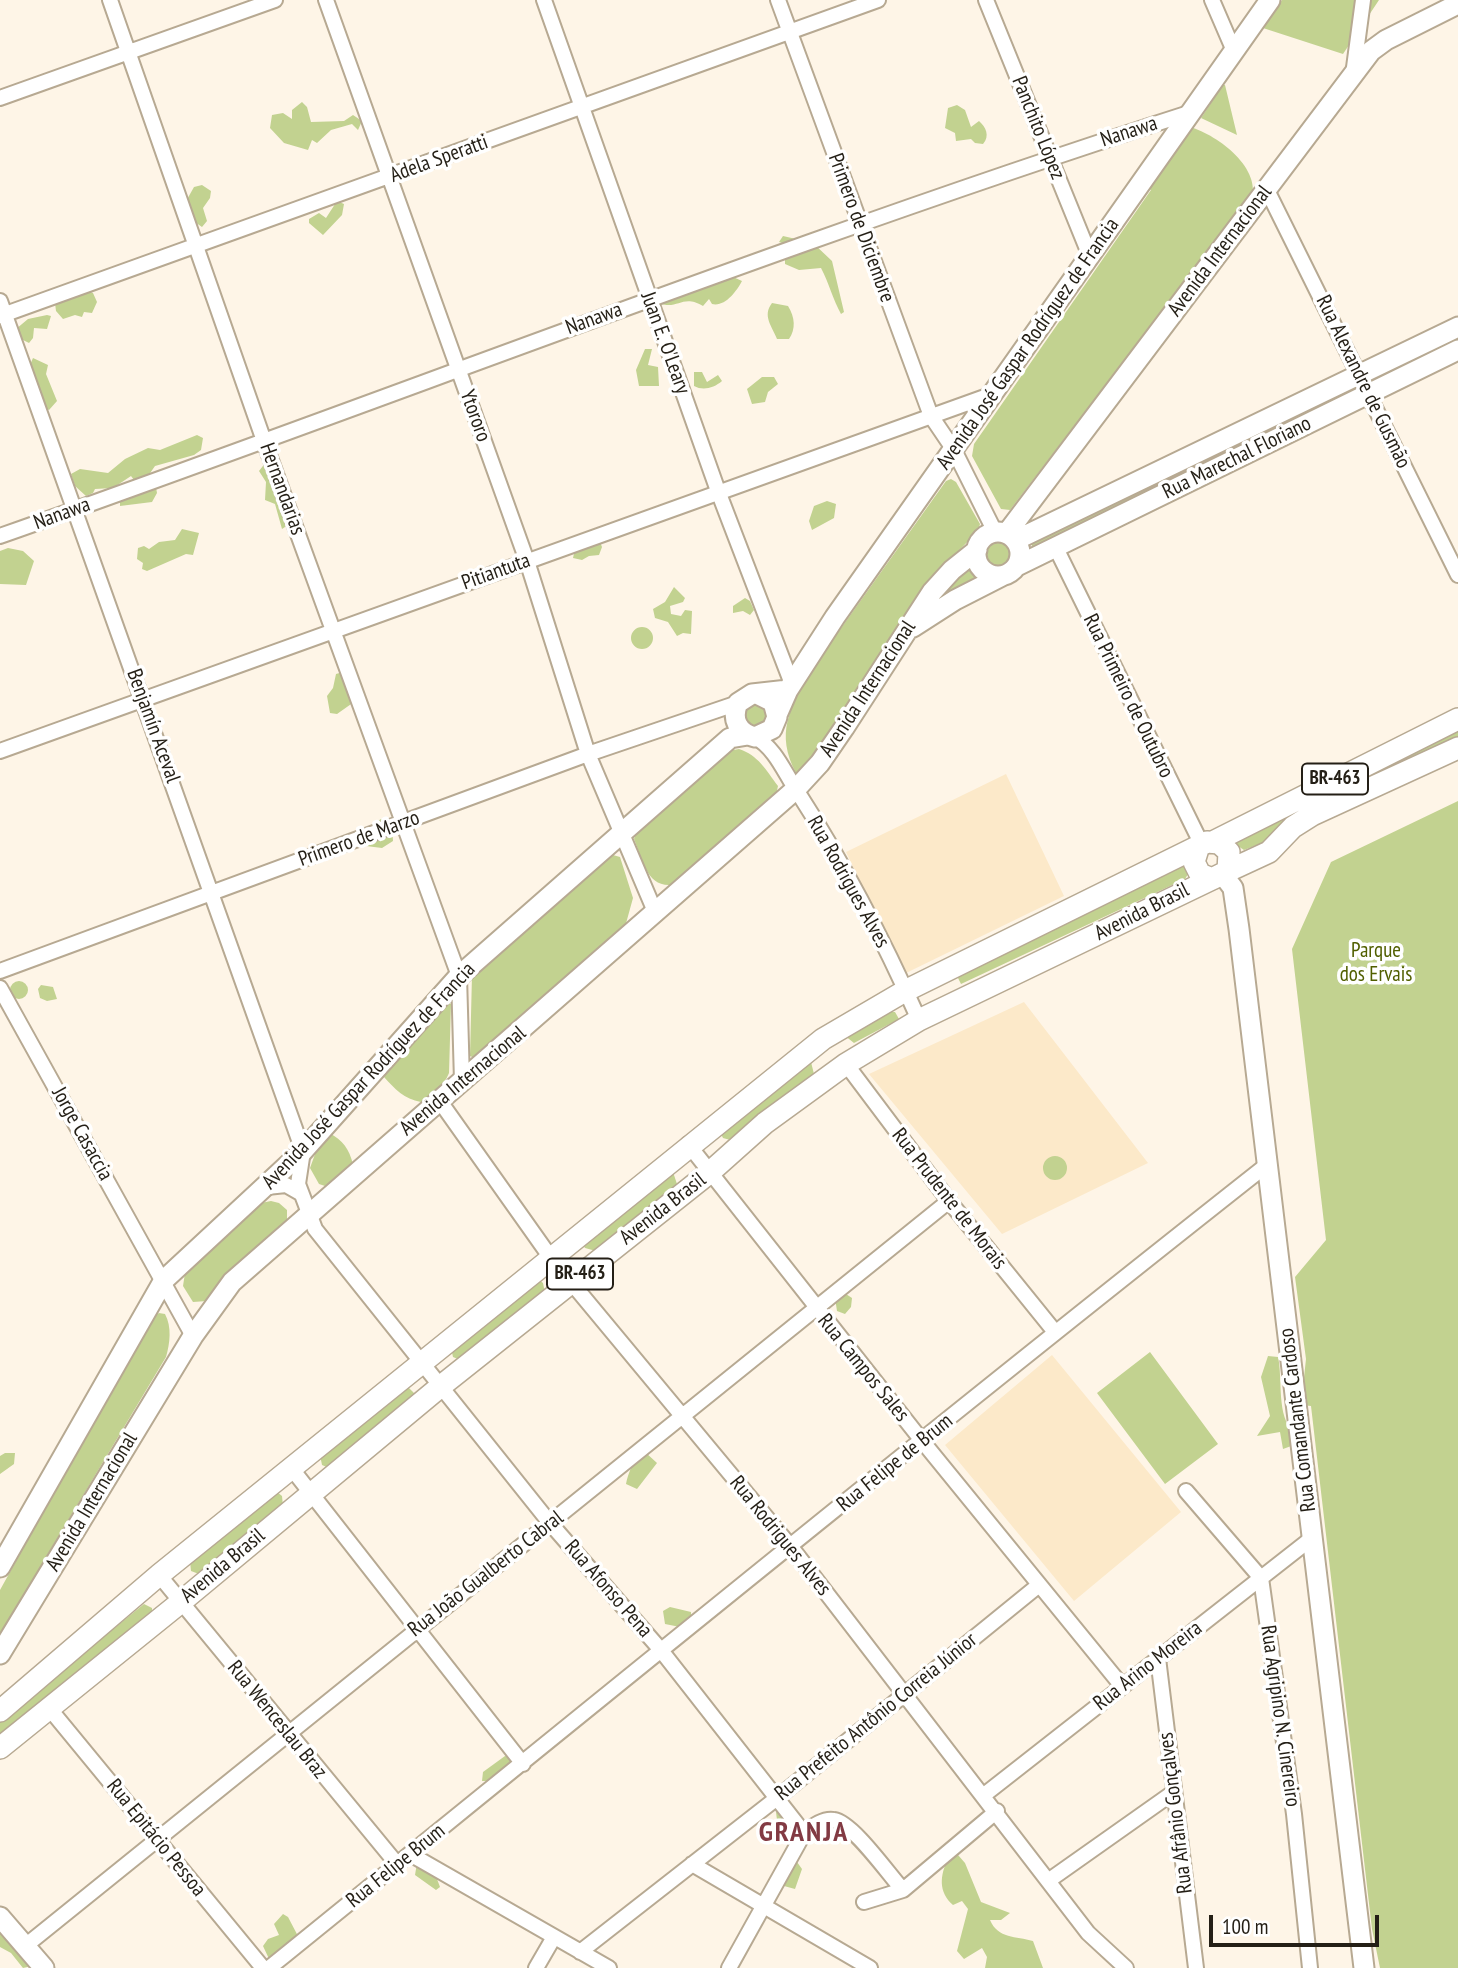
<!DOCTYPE html>
<meta charset="utf-8">
<style>
body{margin:0}
#map{position:relative;width:1458px;height:1968px;overflow:hidden;background:#fef5e7;font-family:"PT Sans Narrow",sans-serif}
canvas{display:block}
.scale{position:absolute;left:1209px;top:1915px;width:170px;height:32px;box-sizing:border-box;border:4px solid #241f16;border-top:0;padding-left:9px;font-size:21px;line-height:24px;white-space:nowrap;color:#241f16;-webkit-text-stroke:5px #fff;paint-order:stroke}
</style>
<div id="map">
<canvas width="1458" height="1968"></canvas>
<div class="scale">100 m</div>
</div>
<script>
const c = document.querySelector('canvas').getContext('2d');
c.lineJoin = 'round';
function fill(path, color) { c.fillStyle = color; c.fill(path, 'evenodd'); }
function strokePath(path, color, width, dash) { c.strokeStyle = color; c.lineWidth = width; c.lineCap = dash ? 'butt' : 'round'; c.setLineDash(dash || []); c.stroke(path); }
function label(font, color, halo, rows, align = 'center') {
  c.font = font + ' "PT Sans Narrow",sans-serif'; c.lineWidth = 7; c.setLineDash([]); c.textBaseline = 'middle'; c.strokeStyle = halo; c.fillStyle = color; for (const [text, x, y, turn = 0] of rows) {
    c.save(); c.translate(x, y); c.rotate((+turn || 0) * Math.PI / 180); c.textAlign = isNaN(turn) ? turn : align; if (halo) c.strokeText(text, 0, 0); c.fillText(text, 0, 0); c.restore();
  }
}
const built = new Path2D(`
 M1006,774L1064,896L904,974L846,852Z
 M1024,1002L1148,1163L1002,1234L869,1074Z
 M1052,1355L1181,1512L1074,1601L945,1445Z`);
const green = new Path2D(`
 M1282,0H1379L1343,54L1263,28Z
 M1223,85H1225L1237,135L1201,118Z
 M302,102L307,107L311,122L344,121L353,115L362,121L358,130L352,124L331,130L317,143L312,140L308,150L284,143L270,128L272,115L283,113L292,119V110Z
 M957,105L965,110L971,127L979,121C986,127 990,136 983,144L975,143L971,139L956,141L955,133L945,128L948,108Z
 M1182,125C1208,129 1255,160 1253,192L1010,510L1001,509L972,456L974,444L1151,190L1146,187Z
 M202,185L211,191L210,198L203,208L207,221L202,227L192,220L185,203L194,187Z
 M337,201L344,204L342,215L323,235L309,223V219L319,213L326,218Z
 M783,236L813,243L832,261L844,312L841,314C833,300 829,283 821,268L799,270L785,264V244L779,242Z
 M731,276L742,281C736,292 725,307 712,304L709,299L703,306C683,294 679,309 661,304L662,298Z
 M86,290L93,293L97,302L92,313L84,312L82,317L75,315L63,319L56,311L55,303Z
 M772,303L788,306C795,317 796,329 789,339H777C772,326 762,316 772,303Z
 M47,315L51,316L47,329L34,328L33,338L29,343L21,339L16,329L28,319Z
 M645,349H652L648,365L658,367L659,386H639L636,370Z
 M33,358L48,365L46,374L57,401L49,410L43,407L39,386L29,367Z
 M694,372H702L707,382L718,375L722,381C714,388 703,391 694,386Z
 M762,377H774L778,384L768,392L765,402L752,404L747,389Z
 M1344,392V398L1036,548L1032,547V542Z
 M197,435L203,438L201,450L194,455L155,466L146,479L155,482L157,493L152,502L120,506V495L137,484L131,476L113,488L95,489L93,493L86,496L75,486L71,474L80,469L108,473L125,459L148,448L160,450Z
 M266,462L288,525L282,529L275,504L265,500L266,482L259,471Z
 M951,479L956,482L980,524L978,531L941,569L805,768L796,773C775,733 790,709 809,673L946,481Z
 M827,501L836,504L834,518L812,530L809,521L814,506Z
 M182,529L199,533L193,555L186,554L147,571L142,569L143,563L137,559L138,548L144,546L149,549L159,542L175,540Z
 M983 555a15 15 0 1 1 30 0a15 15 0 1 1-30 0Z
 M600,542L602,547L599,555L589,556L582,560L573,558L575,549Z
 M8,548L23,551L34,561L26,585L0,584V551Z
 M969,567L977,580L928,612L943,588Z
 M674,587L685,598L683,602L670,606L671,614L681,616L685,610L692,611L691,634L683,633L677,636L668,622L655,618L653,609L665,602Z
 M745,598L750,601L754,610L750,615L743,611L733,613V606Z
 M631 638a11 11 0 1 1 22 0a11 11 0 1 1-22 0Z
 M343,672L354,702L337,714L330,713L327,696L333,688L336,674Z
 M763,702L770,718L757,728L745,722L744,709L750,703Z
 M1458,725V744L1278,830L1262,843L1244,850L1235,844V838Z
 M739,749C758,755 766,770 778,786L776,795L677,884C647,891 643,860 634,839L636,832L728,751Z
 M1458,801V1968H1380L1372,1929L1311,1406L1301,1405L1306,1359L1295,1277L1326,1240L1292,949L1331,862Z
 M381,819L392,824L393,841L382,848L366,846L357,848L355,840L369,833L368,827Z
 M613,855L620,857L633,898L625,927L474,1058L470,1056L472,975Z
 M1186,857L1190,871L1185,879L961,984L953,968Z
 M10 990a9 9 0 1 1 18 0a9 9 0 1 1-18 0Z
 M41,985L53,987L57,999L47,1001L40,998L38,989Z
 M446,1001L451,1004L449,1073C444,1086 432,1095 421,1102C404,1099 395,1089 384,1077V1072Z
 M872,1012H895L899,1019L854,1043L839,1031Z
 M811,1062L814,1074L734,1141L723,1138L721,1134Z
 M329,1133C343,1140 349,1149 353,1164L325,1186L319,1184L310,1168L319,1143Z
 M1043 1168a12 12 0 1 1 24 0a12 12 0 1 1-24 0Z
 M673,1172L677,1184L596,1251L585,1248L583,1245Z
 M271,1201L279,1203L287,1210V1223L207,1301L193,1302L183,1286L185,1273L261,1203Z
 M538,1279L543,1283L545,1293L460,1360L453,1357L451,1348Z
 M843,1292L852,1298L851,1307L845,1314L837,1311L835,1298Z
 M159,1313L165,1314C172,1327 170,1343 166,1357L0,1634V1590L151,1318Z
 M1150,1352L1218,1444L1165,1484L1097,1393Z
 M1268,1356L1278,1357C1283,1379 1276,1417 1294,1432V1445L1283,1449L1280,1432L1257,1436L1270,1416L1261,1377Z
 M407,1386L414,1393V1400L329,1468L322,1465L320,1455Z
 M645,1452L657,1463L637,1489L626,1484C628,1473 633,1466 634,1454Z
 M5,1453H15L14,1464L0,1474V1456Z
 M277,1492L282,1496L283,1506L199,1574L191,1571L190,1561Z
 M144,1604L152,1608V1614L0,1737V1721Z
 M670,1607L691,1612V1622L680,1627L665,1624L663,1611Z
 M505,1756L513,1757L511,1765L492,1781H482L483,1772Z
 M776,1812C792,1815 800,1830 790,1844L786,1843L787,1838L777,1820Z
 M958,1855L965,1863L981,1902L1010,1913L1001,1920H990C998,1939 1016,1936 1033,1941L1043,1968H985L987,1957L982,1948L964,1959L957,1951L968,1909L962,1901L953,1905C938,1892 940,1875 948,1859Z
 M797,1862L802,1869L795,1889L784,1886L790,1866Z
 M417,1863L434,1871L440,1887L436,1890L415,1875Z
 M283,1914L288,1917L299,1938L270,1961L263,1946L268,1939L279,1935L274,1924Z
 M0,1928L36,1965L23,1968L11,1953L0,1947Z`);
const street = new Path2D(`
 M110,0L264,441L459,976L462,1081
 M326,0L527,561L588,754L656,914
 M544,0L718,491L792,684
 M778,0L931,416L954,450L995,532
 M986,0L1090,256
 M1212,0L1234,51
 M1353,75L1363,0
 M0,98L275,0
 M1267,190L1458,575
 M0,301L303,1151L298,1184L315,1229L550,1523L660,1649L804,1833
 M0,316L878,0
 M0,536C397,396 790,241 1192,112
 M1055,546L1202,845
 M755,737C776,749 784,772 797,791C844,864 884,941 919,1020
 M0,751L993,394
 M0,971L588,754L738,703
 M0,988L193,1336
 M846,1064L949,1201L1055,1332
 M439,1100L551,1258L791,1547L1088,1933L1126,1968
 M688,1144L923,1442L1122,1686
 M267,1187L286,1185L300,1193
 M292,1469L523,1764
 M1186,1491L1261,1578L1294,1814L1310,1968
 M159,1575L397,1864
 M1158,1658L1196,1968
 M49,1708L263,1968
 M984,1795L1312,1538
 M410,1854L609,1968
 M692,1864L870,1968
 M1048,1881L1174,1792
 M864,1902L903,1890L997,1811
 M24,1947L949,1201
 M580,1952L777,1798L1039,1585
 M269,1968C601,1699 932,1429 1268,1164
 M536,1968L554,1937
 M729,1968L804,1833C812,1827 823,1818 834,1820C853,1823 889,1875 903,1890`);
const secondary = new Path2D(`
 M976 554a22 22 0 1 1 44 0a22 22 0 1 1-44 0Z
 M1007,533L1371,51L1386,40L1458,4
 M1016,540L1458,327
 M1017,566L1458,350
 M913,627L955,600L1002,576
 M757,694L773,702L777,717L772,729L755,737C738,733 731,719 738,703L752,694L788,690
 M777,715L788,690L835,617L1270,0
 M1223,875L1233,888L1239,929L1364,1968
 M0,1567L164,1280L303,1151L459,976L730,738L748,735
 M0,1654L193,1336L232,1282L796,789L820,763L844,728L932,592L952,570L977,550
 M0,1917L44,1968`);
const primary = new Path2D(`
 M1213,842L1458,719
 M1228,871L1269,852L1293,827L1312,815L1458,748
 M0,1711L159,1575L823,1039L905,991L1207,842L1219,843L1229,852L1228,871L1212,879L1200,874L1194,862L1198,849
 M0,1748L181,1602L441,1386L709,1173L765,1123L846,1064L919,1020L1212,879`);
const shields = [
 [1335,779,66],
 [580,1274,66]
];
const shieldNames = [
 ["BR-463",1335,779],
 ["BR-463",580,1274]
];
const streetNames = [
 ["Panchito López",1038,128,68],
 ["Nanawa",1129,132,-18],
 ["Adela Speratti",439,159,-20],
 ["Primero de Diciembre",861,228,70],
 ["Avenida Internacional",1220,251,-53],
 ["Nanawa",594,319,-20],
 ["Juan E. O'Leary",665,343,70],
 ["Avenida José Gaspar Rodríguez de Francia",1028,344,-55],
 ["Rua Alexandre de Gusmão",1363,382,64],
 ["Ytororo",475,416,70],
 ["Rua Marechal Floriano",1237,458,-26],
 ["Hernandarias",282,489,70],
 ["Nanawa",62,514,-20],
 ["Pitiantuta",496,572,-20],
 ["Avenida Internacional",868,689,-57],
 ["Rua Primeiro de Outubro",1128,696,64],
 ["Benjamín Aceval",153,726,70],
 ["Primero de Marzo",359,839,-20],
 ["Rua Rodrigues Alves",848,882,61],
 ["Avenida Brasil",1142,912,-27],
 ["Avenida José Gaspar Rodríguez de Francia",369,1076,-47],
 ["Avenida Internacional",463,1081,-40],
 ["Jorge Casaccia",82,1134,61],
 ["Rua Prudente de Morais",949,1199,52],
 ["Avenida Brasil",663,1209,-38],
 ["Rua Campos Sales",863,1368,51],
 ["Rua Comandante Cardoso",1298,1420,-97],
 ["Rua Felipe de Brum",895,1463,-39],
 ["Avenida Internacional",92,1502,-59],
 ["Rua Rodrigues Alves",780,1536,51],
 ["Avenida Brasil",223,1566,-40],
 ["Rua João Gualberto Cabral",486,1574,-38],
 ["Rua Afonso Pena",608,1589,49],
 ["Rua Arino Moreira",1148,1666,-38],
 ["Rua Agripino N. Cinereiro",1280,1716,82],
 ["Rua Prefeito Antônio Correia Júnior",876,1717,-39],
 ["Rua Wenceslau Braz",277,1720,51],
 ["Rua Afrânio Gonçalves",1176,1813,-97],
 ["Rua Epitácio Pessoa",156,1838,51],
 ["Rua Felipe Brum",396,1866,-39]
];
const parkNames = [
 ["Parque",1376,951],
 ["dos Ervais",1376,975]
];
const districtNames = [
 ["GRANJA",804,1833]
];
fill(built, '#fce9c9');
fill(green, '#c2d290');
strokePath(street, '#b7a992', 18);
strokePath(secondary, '#b7a992', 23);
strokePath(primary, '#b7a992', 24);
strokePath(street, '#fff', 14);
strokePath(secondary, '#fff', 19);
strokePath(primary, '#fff', 21);
for (const [x, y, w] of shields) { const box = new Path2D(); box.roundRect(x - w / 2, y - 15.5, w, 31, 5); c.fillStyle = '#fff'; c.fill(box); strokePath(box, '#241f16', 2); }
label('bold 19px', '#241f16', null, shieldNames);
label('21px', '#241f16', '#fff', streetNames);
label('21px', '#515f00', '#fff', parkNames);
c.letterSpacing = '2px';
label('bold 28px', '#823a43', '#fff', districtNames);
c.letterSpacing = '0px';
</script>
